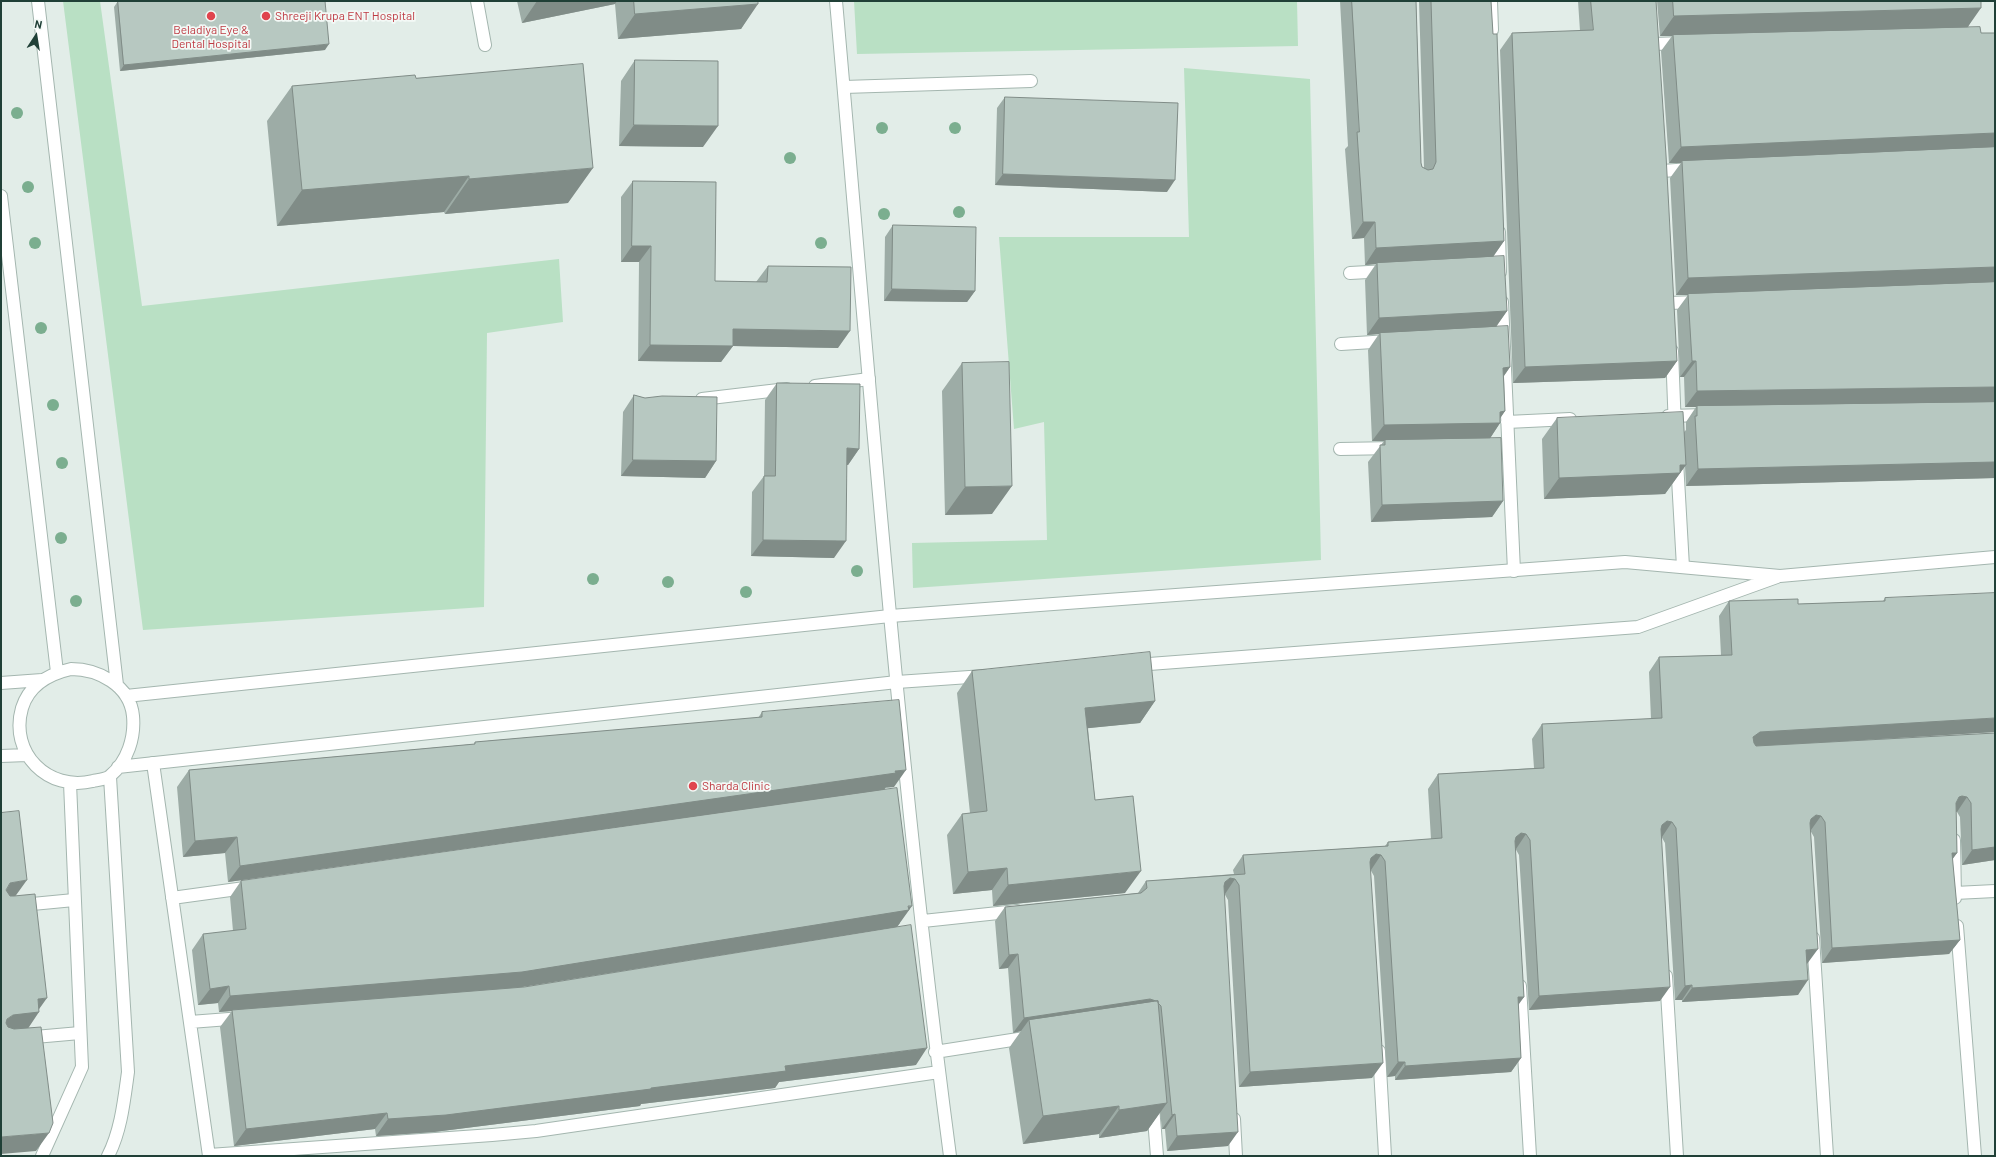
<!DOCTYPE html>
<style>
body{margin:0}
#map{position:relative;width:1996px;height:1157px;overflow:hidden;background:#e2ede8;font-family:Barlow,sans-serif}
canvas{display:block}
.frame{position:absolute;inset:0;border:2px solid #204037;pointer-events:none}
.north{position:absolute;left:16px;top:16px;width:40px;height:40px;-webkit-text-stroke:3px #f3f9f6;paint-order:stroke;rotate:12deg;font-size:11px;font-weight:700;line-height:16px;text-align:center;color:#204037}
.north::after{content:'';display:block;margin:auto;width:14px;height:18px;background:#204037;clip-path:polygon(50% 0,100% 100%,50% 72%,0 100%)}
</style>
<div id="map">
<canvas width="1996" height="1157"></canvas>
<div class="frame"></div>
<div class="north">N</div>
</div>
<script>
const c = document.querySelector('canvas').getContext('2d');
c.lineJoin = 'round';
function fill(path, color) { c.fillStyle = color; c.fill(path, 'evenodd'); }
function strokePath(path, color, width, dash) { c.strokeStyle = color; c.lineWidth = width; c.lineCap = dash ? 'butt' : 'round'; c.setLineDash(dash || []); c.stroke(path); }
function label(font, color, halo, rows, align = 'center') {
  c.font = font + ' Barlow,sans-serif'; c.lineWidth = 3.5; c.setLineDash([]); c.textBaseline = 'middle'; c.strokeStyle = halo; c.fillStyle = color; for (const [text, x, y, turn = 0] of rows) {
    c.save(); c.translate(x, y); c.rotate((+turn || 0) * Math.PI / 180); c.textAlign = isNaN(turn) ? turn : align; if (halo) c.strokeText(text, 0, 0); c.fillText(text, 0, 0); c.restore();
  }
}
const green = new Path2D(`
 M63,1H100L142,306L559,259L563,322L487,333L484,607L143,630Z
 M854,1H1297L1298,46L857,54Z
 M1184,68L1310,79L1321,560L913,588L912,543L1047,540L1044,422L1014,429L999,237H1189Z`);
const service = new Path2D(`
 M477,1L485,45
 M844,87L1031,81
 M815,386L869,379
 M702,399L787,389`);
const minor = new Path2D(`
 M836,1C870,386 899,772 950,1156
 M1491,1L1492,30
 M1654,44L1683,43
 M1662,171L1691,169
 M1499,232L1500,272
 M1350,273L1387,271
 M1502,302L1514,571
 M1669,303L1698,302
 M1341,344L1389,341
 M1672,351L1675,429
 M1668,416L1706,415
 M1507,422L1570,419
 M1340,449L1394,448
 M1677,461L1683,567
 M153,763L209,1156
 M1954,840L1955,898
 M1955,893L1995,891
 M172,898L252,887
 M1,907L74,900
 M923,921L1017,911
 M1957,926L1975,1156
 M1813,938L1827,1156
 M1666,976L1677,1156
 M1520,986L1530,1156
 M190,1022L242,1018
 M1,1040L80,1033
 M1379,1051L1385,1156
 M935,1052L1031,1037
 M1153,1106L1157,1156
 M1234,1119L1236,1156
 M209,1155L492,1135L536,1131L939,1072`);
const tertiary = new Path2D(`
 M38,1L117,685
 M1,196L57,672
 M1136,665L1638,627L1777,577
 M71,669C98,669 130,685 133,716C135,737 128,761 110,776C107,779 98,780 93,781C48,792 9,753 22,708C29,685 49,674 71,669Z
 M1,683L42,680
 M126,696L890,616L1625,562L1780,576L1995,557
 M1,756L27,755
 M118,767L897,682L984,676
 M42,1156L82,1067L70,783
 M108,1156C121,1131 124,1101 128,1072L110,777`);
const trees = [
 [17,113],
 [882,128],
 [955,128],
 [790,158],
 [28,187],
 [959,212],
 [884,214],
 [35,243],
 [821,243],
 [41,328],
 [53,405],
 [62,463],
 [61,538],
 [857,571],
 [593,579],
 [668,582],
 [746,592],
 [76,601]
];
const wall = new Path2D(`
 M118,1L325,50L120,71L114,7Z
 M517,1H758L741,29L618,39L615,4L522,23Z
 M1340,1H1416L1421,163L1422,167L1424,168L1419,1H1491L1504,241L1493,257L1507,311L1496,327L1510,367L1504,376L1505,411L1500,418V423L1490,438L1503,501L1492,517L1371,522L1368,462L1384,441H1372L1368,350L1379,334L1367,335L1365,280L1376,264L1365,265L1364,238L1352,239L1345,149L1348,146Z
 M1578,1H1656L1677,361L1665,378L1513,383L1500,50L1512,33L1580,31Z
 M1657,1H1981L1968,27L1981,33H1995V478L1686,486L1685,466L1665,494L1544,499L1542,439L1557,418L1684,432L1686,430V422L1696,407H1685L1684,377H1680L1677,310L1688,295H1676L1670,178L1681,163H1669L1661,51L1672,36H1660Z
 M635,60L703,147L619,146L621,81Z
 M416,78L568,203L445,214L444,212L277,226L267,121L292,86Z
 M1005,97L1167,192L995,185L997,108Z
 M633,181L715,281L756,282L768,266L838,348L733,346L721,362L638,361L639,262H621V197Z
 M893,225L975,291L967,302L884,301L885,237Z
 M962,363L992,514L945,515L942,391Z
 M777,383L859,449L848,465H847L834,558L751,556L752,492L764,476L765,400Z
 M634,395L645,398L716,461L705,478L621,476L623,412Z
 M1885,598L1995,732L1758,746L1995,733V860L1962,865L1960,817L1957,812L1956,811L1957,853L1952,859L1960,940L1949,954L1822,963L1814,837L1810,830L1807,964L1798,995L1682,1002V1000H1675L1665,843L1661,836L1660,1001L1529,1010L1519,855L1515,848L1524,997L1518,1004L1521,1058L1511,1072L1395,1080V1076L1387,1077L1374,876L1370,869L1372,1078L1239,1087L1228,900L1224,893L1228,1146L1167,1151L1165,1129H1162L1160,1112L1147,1131L1099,1138V1134L1023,1144L1009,1048L1021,1031L1013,1033L1008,968L999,969L995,921L1005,907L1138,893L1146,881L1234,874L1233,870L1243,855L1385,846L1388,842L1431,839L1428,789L1438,774L1534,768L1532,739L1542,724L1651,719L1649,672L1659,657L1721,655L1719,616L1729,601L1798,604L1883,601Z
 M972,671L1155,701L1140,723L1088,728L1095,800L1125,893L993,906L992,890L953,894L947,835L962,814L970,813L957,693Z
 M762,712L894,787L228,882L225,853L183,857L177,787L189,770L474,744L475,742L758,718Z
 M241,881L900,923L897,927L518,987L916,1065L779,1082L775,1088L641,1104L640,1106L434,1132L376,1136L375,1129L234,1146L220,1027L232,1011L219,1012L218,1003L198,1005L192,950L203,934L233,931L230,897Z`);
const shadedWall = new Path2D(`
 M537,1H617L615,4L522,23Z
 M758,4L741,29L618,39L635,14Z
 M1981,8L1967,28L1673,35L1672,36H1660L1674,16Z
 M329,44L325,50L120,71L124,65Z
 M634,125L718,126L703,147L619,146Z
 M1995,133V149L1682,161L1681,163H1669L1681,147Z
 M593,168L568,203L445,214L469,179Z
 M1003,174L1175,180L1167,192L995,185Z
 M469,176L444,212L277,226L302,190Z
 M1363,222H1375L1364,238L1352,239Z
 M1504,241L1492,258L1377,263L1376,264L1365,265L1376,248Z
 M632,246H651L639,262H621Z
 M1995,267V283L1688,294V295H1676L1688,278Z
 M892,289L975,291L967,302L884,301Z
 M1507,311L1495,328L1380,333L1379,334L1367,335L1379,318Z
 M733,329L850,331L838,348L733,346L721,362L638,361L650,345Z
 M1677,361L1665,378L1513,383L1525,367Z
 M1692,361H1696L1684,377H1680Z
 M1510,367L1498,384L1503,368Z
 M1995,387V404L1697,406L1696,407H1685L1697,391Z
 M1505,411L1497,423H1500L1489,440H1385L1384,441H1372L1384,425Z
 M847,448L859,449L848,465H836Z
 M633,460L716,461L705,478L621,476Z
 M1995,462V478L1686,486L1698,469Z
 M1680,465H1686L1665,494L1544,499L1559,478Z
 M1012,486L992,514L945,515L965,487Z
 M1503,501L1492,517L1371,522L1382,505Z
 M763,540L846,541L834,558L751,556Z
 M1155,701L1140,723L1070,730L1085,708Z
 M1995,718V732L1750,747L1753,737L1760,732Z
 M906,770L894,787H886L884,790L228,882L240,866L895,771Z
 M1962,796L1967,797L1957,812L1952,811L1959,797Z
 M1816,815L1821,816L1811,830H1806L1811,819Z
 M1667,821L1672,822L1662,837L1657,836L1662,825Z
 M1521,833L1526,834L1516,849L1511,848L1516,837Z
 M237,837L225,853L183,857L195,841Z
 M1995,847V860L1962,865L1972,850Z
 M1952,853H1957L1947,867Z
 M1376,854L1381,855L1371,870L1366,869L1371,858Z
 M1007,868L992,890L953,894L968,872Z
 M1141,871L1125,893L993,906L1008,885Z
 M1230,878L1235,879L1225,894L1220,893L1225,882Z
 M27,880L14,898L1,900L10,883Z
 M912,906L897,927L510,989L219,1012L230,996Z
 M1960,940L1949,954L1822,963L1832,948Z
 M1818,949L1807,964H1796L1806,950Z
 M1018,954L1008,968L999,969L1009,955Z
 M1808,980L1798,995L1682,1002L1692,988Z
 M1692,985L1682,1000H1675L1685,986Z
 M229,986L218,1003L198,1005L210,989Z
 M1670,987L1660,1001L1529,1010L1539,996Z
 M1518,997H1524L1514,1011Z
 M47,998L37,1012H39L27,1030L1,1033L7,1019L38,999Z
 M1150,999L1155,1000L1145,1015L1029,1020L1021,1031L1013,1033L1024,1018Z
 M927,1048L916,1065L779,1082L775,1088L641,1104L640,1106L434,1132L376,1136L388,1119L651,1088L785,1066Z
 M1521,1058L1511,1072L1395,1080L1405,1066Z
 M1398,1062H1405L1395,1076L1387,1077Z
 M1383,1063L1372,1078L1239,1087L1250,1072Z
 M1167,1103L1147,1131L1099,1138L1119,1110Z
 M1119,1106L1099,1134L1023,1144L1043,1116Z
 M387,1113L375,1129L234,1146L246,1129Z
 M1175,1114L1165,1129H1162L1172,1115Z
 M1238,1132L1228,1146L1167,1151L1177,1136Z
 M49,1133L36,1151L1,1154V1137Z`);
const building = new Path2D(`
 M118,1H325L329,44L124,65Z
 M634,1H758V4L635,14Z
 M1352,1H1416L1421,163L1422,167L1428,170L1433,169L1436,162L1431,1H1491L1493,34H1497L1504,241L1376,248L1375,222H1363L1357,132H1359Z
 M1591,1H1656L1666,155L1677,361L1525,367L1512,33L1593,30Z
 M1673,1H1981V8L1674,16Z
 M1980,27L1981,33H1995V133L1681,147L1673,35Z
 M635,60L718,61V126L634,125Z
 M583,64L593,168L469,179V176L302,190L292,86L415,75L416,78Z
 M1005,97L1178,103L1175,180L1003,174Z
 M1995,147V267L1688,278L1682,161Z
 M633,181L716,182L715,281L767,282L768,266L851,267L850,331L733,329V346L650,345L651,246H632Z
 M893,225L976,227L975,291L892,289Z
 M1504,256L1507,311L1379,318L1377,263Z
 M1995,282V387L1697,391L1696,361H1692L1688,294Z
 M1508,326L1510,367L1503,368L1505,411L1500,412V423L1384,425L1380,333Z
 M1009,362L1012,486L965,487L962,363Z
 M777,383L860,384L859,449L847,448L846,541L763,540L764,476H775Z
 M634,395L645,398L662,396L717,397L716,461L633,460Z
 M1995,402V462L1698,469L1695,416H1697V406Z
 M1683,412L1686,465H1680V473L1559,478L1557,418Z
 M1501,438L1503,501L1382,505L1380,445H1385V440Z
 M1995,593V718L1760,732L1753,737L1754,743L1756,746L1995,733V847L1972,850L1971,803L1967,797L1962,796L1959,797L1956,803L1957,853H1952L1960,940L1832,948L1825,822L1821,816L1816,815L1811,819L1810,823L1818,949L1806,950L1808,980L1692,988V985L1685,986L1676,828L1672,822L1667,821L1662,825L1661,829L1670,987L1539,996L1530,840L1526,834L1521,833L1516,837L1515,841L1524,997H1518L1521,1058L1405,1066V1062H1398L1385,861L1381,855L1376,854L1371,858L1370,862L1383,1063L1250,1072L1239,885L1235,879L1230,878L1225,882L1224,886L1238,1132L1177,1136L1175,1114L1172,1115L1161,1006L1158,1003V1001H1156L1150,999L1024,1018L1018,954L1009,955L1005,907L1141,893L1147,888L1146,881L1245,874L1243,855L1388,846V842L1442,838L1438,774L1544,768L1542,724L1662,718L1659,657L1732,655L1729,601L1798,599V604L1885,601V598Z
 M1150,652L1155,701L1085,708L1095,800L1133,796L1141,871L1008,885L1007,868L968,872L962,814L987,811L972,671Z
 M899,700L906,770L895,771L896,773L240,866L237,837L195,841L189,770L475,744V742L762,717V712Z
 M897,788L912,906H908L909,910L522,972L230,996L229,986L210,989L203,934L246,929L241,881Z
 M19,811L27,880L10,883L6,890L10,896H14L35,894L47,998L38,999L39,1012L13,1015L7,1019L6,1023L8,1027L14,1029L41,1027L53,1123L49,1133L1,1137V813Z
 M911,925L927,1048L785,1066L786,1071L651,1088V1089L446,1115L388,1119L387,1113L246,1129L232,1010L524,987Z
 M1158,1001L1167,1103L1119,1110V1106L1043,1116L1029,1020Z`);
const markers = [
 [211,16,5,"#e0444e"],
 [266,16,5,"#e0444e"],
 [693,786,5,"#e0444e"]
];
const healthNames = [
 ["Shreeji Krupa ENT Hospital",275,16],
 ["Beladiya Eye &",211,30,"center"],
 ["Dental Hospital",211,44,"center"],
 ["Sharda Clinic",702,786]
];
fill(green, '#b9e0c4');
strokePath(service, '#a4b6af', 14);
strokePath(minor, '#a4b6af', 14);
strokePath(tertiary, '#a4b6af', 14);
strokePath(service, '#fff', 12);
strokePath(minor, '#fff', 12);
strokePath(tertiary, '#fff', 12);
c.fillStyle = '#7bae8f';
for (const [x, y] of trees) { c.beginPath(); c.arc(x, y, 6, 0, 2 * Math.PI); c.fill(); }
fill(wall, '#9daca6');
fill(shadedWall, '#808c87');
fill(building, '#b7c8c1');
strokePath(building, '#808c87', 1);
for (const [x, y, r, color] of markers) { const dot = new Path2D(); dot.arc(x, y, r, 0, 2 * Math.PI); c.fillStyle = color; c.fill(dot); strokePath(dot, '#f3f9f6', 1.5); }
label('12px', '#be3a42', '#f3f9f6', healthNames, 'left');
</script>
